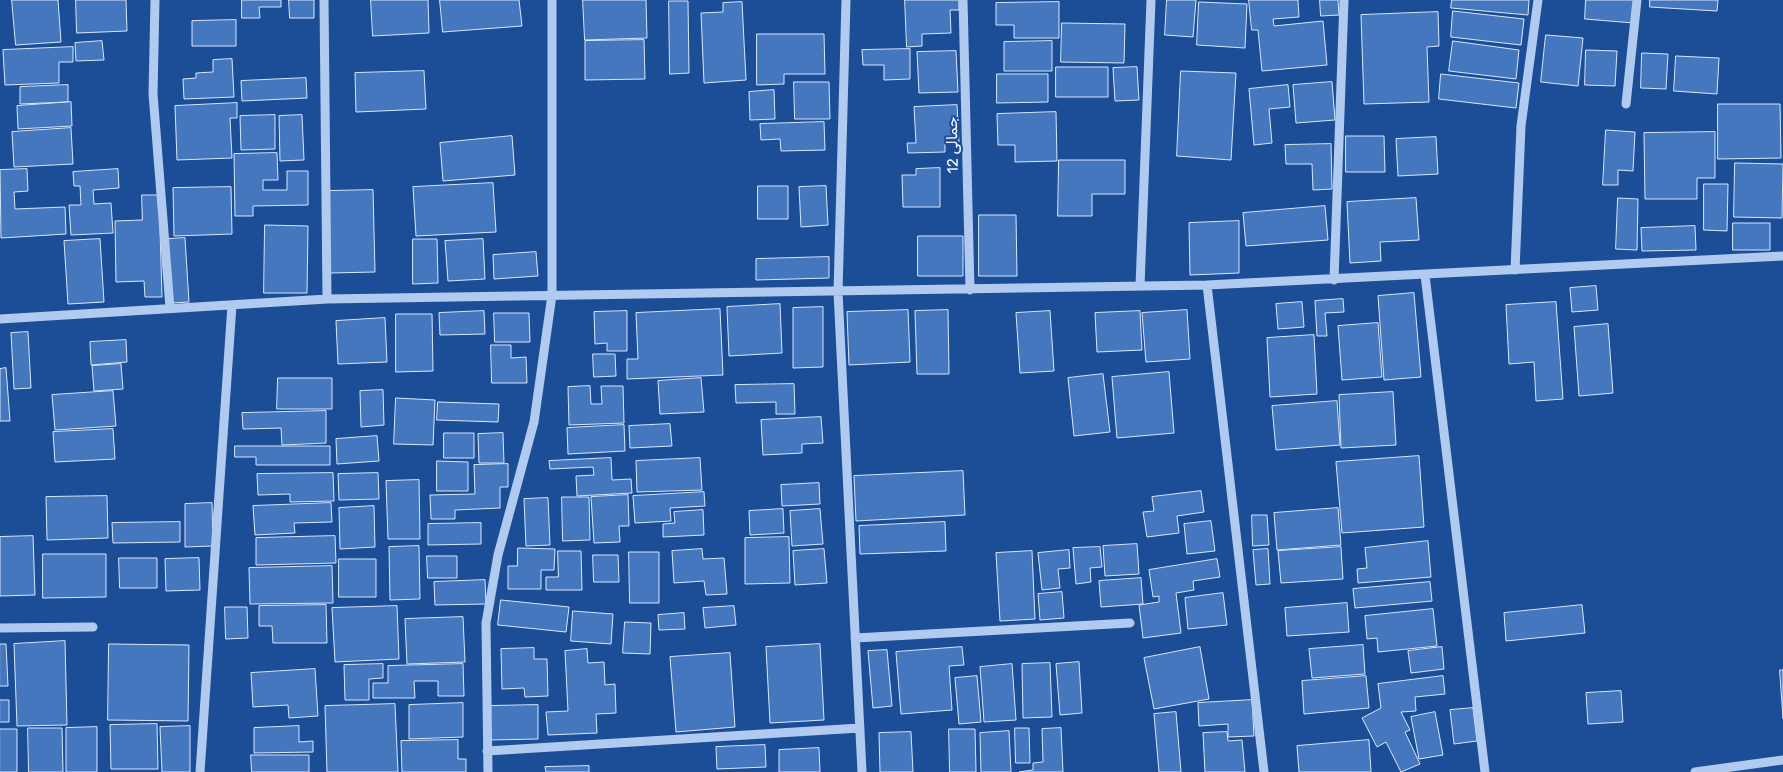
<!DOCTYPE html>
<meta charset="utf-8">
<style>
body{margin:0}
canvas{display:block;background:#1c4e98}
</style>
<canvas width="1783" height="772"></canvas>
<script>
const c = document.querySelector('canvas').getContext('2d');
c.lineJoin = 'round';
function fill(path, color) { c.fillStyle = color; c.fill(path, 'evenodd'); }
function strokePath(path, color, width, dash) { c.strokeStyle = color; c.lineWidth = width; c.lineCap = dash ? 'butt' : 'round'; c.setLineDash(dash || []); c.stroke(path); }
function label(font, color, halo, rows, align = 'center') {
  c.font = font + ' Rubik,"Noto Naskh Arabic",sans-serif'; c.lineWidth = 4; c.setLineDash([]); c.textBaseline = 'middle'; c.strokeStyle = halo; c.fillStyle = color; for (const [text, x, y, turn = 0] of rows) {
    c.save(); c.translate(x, y); c.rotate((+turn || 0) * Math.PI / 180); c.textAlign = isNaN(turn) ? turn : align; if (halo) c.strokeText(text, 0, 0); c.fillText(text, 0, 0); c.restore();
  }
}
const building = new Path2D(`
 M12,0H58L61,42L16,45Z
 M76,0H126L127,31L77,33Z
 M242,0H281V7H259L260,18H242Z
 M289,0H314V18H290Z
 M371,0H428L429,33L373,36Z
 M440,0H519L522,26L443,32Z
 M583,0H646L647,38L585,40Z
 M905,0H959V10H950L951,33L922,34V46L907,47Z
 M1167,0H1196L1193,37L1165,35Z
 M1249,0H1298L1299,17L1273,19L1274,26L1323,21L1327,65L1262,71L1258,30H1252Z
 M1320,0H1338L1339,15L1321,16Z
 M1452,0H1529L1528,15L1451,8Z
 M1586,0H1634L1633,23L1585,19Z
 M1650,0H1718L1717,11L1650,7Z
 M669,1H688L689,73L670,74Z
 M742,2L746,80L704,83L701,13L723,12V3Z
 M1059,2V38H1014V25H996V3Z
 M1199,2L1247,4L1245,48L1197,45Z
 M1453,11L1524,19L1521,45L1451,37Z
 M1438,12L1439,46L1427,47L1429,102L1364,104L1361,15Z
 M236,20V46H192V21Z
 M1062,23L1125,24L1124,63L1061,62Z
 M757,34H824L825,74H784V84L757,85Z
 M1546,35L1583,38L1578,86L1541,82Z
 M644,40L645,79L585,80V41Z
 M102,41L104,60L76,61L75,43Z
 M1052,41V71H1004V42Z
 M1453,41L1519,50L1516,79L1449,71Z
 M73,47V62H59V83L5,85L3,50Z
 M910,49V79L884,80V65H863L862,50Z
 M1586,50L1617,51L1615,86L1585,85Z
 M956,51L958,92L919,93L917,52Z
 M1642,53L1668,54L1666,89L1641,88Z
 M1676,56L1719,58L1717,94L1674,91Z
 M232,59L234,97L184,99L183,79L196,78V73L213,72V60Z
 M1056,67H1108V97H1056Z
 M1137,67L1139,100L1115,101L1113,68Z
 M424,71L426,109L356,112L355,73Z
 M1181,71L1236,73L1231,160L1177,156Z
 M997,74H1048V102L997,103Z
 M1441,74L1519,83L1516,108L1439,99Z
 M306,78L307,98L242,101L241,81Z
 M794,82H829L830,119H795Z
 M1332,82L1335,120L1296,123L1293,85Z
 M68,85V102L20,104V87Z
 M1288,85L1290,107L1269,109L1272,143L1254,145L1249,89Z
 M774,90L775,119L750,120L749,92Z
 M71,102L72,126L18,129L17,106Z
 M237,103V118H230L232,158L177,160L175,106Z
 M1718,104H1780L1781,158L1718,159Z
 M957,105L959,142L945,143V152L908,153L907,143H916L914,107Z
 M1056,112L1057,161L1015,162V145H998L997,114Z
 M275,115V149L241,150L240,116Z
 M302,115L304,160L280,161L279,116Z
 M824,122L825,150L781,151L780,139L761,140L760,124Z
 M71,128L73,164L14,167L12,132Z
 M1606,130L1635,132L1633,171L1618,170V185H1603Z
 M1715,132V178H1697V199H1645L1644,133Z
 M512,136L515,175L443,181L440,143Z
 M1346,136H1384L1385,172H1346Z
 M1436,137L1438,174L1398,176L1396,139Z
 M1331,144L1332,189L1313,190L1312,164H1286L1285,145Z
 M277,153L278,180H263V190H287V171H308V205L253,206V216H235L234,154Z
 M1059,160H1125V194H1092V216H1058Z
 M1735,163L1783,164L1782,218L1734,217Z
 M940,168V207H903L902,175H916V169Z
 M27,169L28,191L14,192L15,209L65,207L66,234L1,238L0,170Z
 M118,169L119,188L93,190L94,204L111,203L113,233L71,235L69,205H81L80,186H74L73,172Z
 M493,183L496,232L416,236L413,187Z
 M1704,184H1728L1727,231L1704,230Z
 M758,186H788V219H758Z
 M826,186L828,225L801,227L799,187Z
 M231,187L232,234L174,236L173,188Z
 M373,190L375,272L330,273L328,191Z
 M142,195H159L162,297H145L144,281L116,282L115,221L142,220Z
 M1416,198L1419,240L1380,242L1381,261L1350,263L1347,202Z
 M1618,198L1638,199L1637,250L1616,249Z
 M1325,206L1328,240L1246,246L1243,213Z
 M979,215H1016L1017,276H979Z
 M1239,221V273L1190,275L1189,223Z
 M1733,223H1770V250H1733Z
 M265,225L308,226L307,293H264Z
 M1695,226L1696,250L1642,251L1641,228Z
 M918,236H963V276H918Z
 M185,238L189,302L172,303L168,239Z
 M100,239L104,302L68,304L64,241Z
 M413,239H437L438,283L413,284Z
 M483,239L485,279L448,281L445,241Z
 M536,252L538,276L494,279L493,255Z
 M829,257V278L756,280V259Z
 M1596,286L1598,310L1572,312L1570,288Z
 M1414,293L1421,377L1384,380L1378,296Z
 M1343,299L1344,312L1325,313L1327,336H1317L1315,301Z
 M1302,302L1304,327L1278,329L1276,304Z
 M1556,302L1563,399L1536,401L1534,362L1509,364L1506,305Z
 M780,304L782,353L729,356L727,307Z
 M823,307V367L793,368V308Z
 M720,309L723,375L627,379V359H638L636,313Z
 M908,310L910,362L849,365L847,312Z
 M948,310L949,374H917L915,311Z
 M1187,310L1190,359L1146,362L1142,313Z
 M484,311L485,334L440,335L439,313Z
 M627,311V351H607V343L595,344L594,312Z
 M1050,311L1054,371L1020,373L1016,313Z
 M1140,311L1142,350L1097,352L1095,313Z
 M494,313H529L530,342H495Z
 M396,314H432L433,371L396,372Z
 M385,318L387,362L338,364L336,321Z
 M1378,323L1382,377L1342,380L1338,326Z
 M1608,324L1613,393L1579,396L1574,327Z
 M28,332L31,388L14,389L11,333Z
 M1314,335L1317,394L1270,397L1267,338Z
 M126,340L127,362L91,365L90,342Z
 M491,345H511V358L526,357L527,383H492Z
 M593,354H615L616,376L594,377Z
 M121,364L123,389L94,391L92,366Z
 M6,368L10,421H0V369Z
 M1169,372L1174,433L1117,438L1112,377Z
 M1103,374L1110,432L1074,436L1068,378Z
 M278,378H332V409H277Z
 M701,378L704,412L660,414L658,381Z
 M794,384L795,414H776V402L736,403L735,385Z
 M590,386L591,404H602L601,386H623L624,423L569,425L568,387Z
 M383,390L384,425L361,427L360,391Z
 M113,391L116,426L55,430L52,395Z
 M1393,392L1396,445L1341,448L1339,395Z
 M396,398L435,400L433,445L394,444Z
 M1337,401L1340,445L1276,450L1272,406Z
 M438,402L499,404L498,422L437,420Z
 M326,411V443L282,445L281,428L243,429L242,413Z
 M821,417L823,443L802,444V453L763,455L761,420Z
 M670,424L672,446L630,448L629,426Z
 M624,425L625,451L568,454L567,428Z
 M113,429L115,459L55,462L53,432Z
 M444,433H474V458H444Z
 M503,433L504,463H479L478,434Z
 M377,436L379,461L337,464L336,439Z
 M235,446H330V465H256V457H235Z
 M1419,456L1424,527L1342,533L1336,462Z
 M611,458L612,480L631,479L632,493L577,496L576,476L594,475L593,467L550,469L549,461Z
 M700,458L702,490L637,492L636,461Z
 M437,461L468,462V491H437Z
 M508,464V487H500V508L455,510V519H431L430,495L475,494L474,465Z
 M963,471L965,515L856,521L854,476Z
 M333,473L334,501L290,502V494L258,495L257,474Z
 M378,473L379,499L339,500L338,474Z
 M419,480L420,539H388L386,481Z
 M819,483L820,504L782,506L781,485Z
 M1201,491L1204,512L1177,516L1179,533L1147,537L1143,512L1154,511L1152,497Z
 M704,492L705,506L670,508L671,521L635,523L633,496Z
 M628,495L629,526H619L620,542L594,543L591,497Z
 M107,496L108,538L47,540L46,497Z
 M562,497H589L590,540L563,541Z
 M548,498L550,545L526,546L524,499Z
 M212,503L213,546L185,547V504Z
 M331,503L332,522L294,523L295,533L255,535L253,506Z
 M374,506L375,547L340,549L339,508Z
 M1338,508L1341,545L1277,550L1274,513Z
 M783,509L784,533L750,535L749,511Z
 M820,509L823,544L792,546L790,511Z
 M703,510L704,535L663,537V524L675,523L674,512Z
 M1252,515H1267L1269,545L1253,546Z
 M1211,521L1215,551L1187,554L1184,524Z
 M180,522V542L113,543L112,523Z
 M945,522L946,551L860,554L859,526Z
 M481,523V544L428,545V524Z
 M33,536L35,595L0,596V537Z
 M335,536L336,563L256,565V538Z
 M789,537L790,583L745,584V538Z
 M1428,541L1431,577L1358,583L1357,569L1367,568L1365,548Z
 M1137,544L1139,574L1105,576L1103,546Z
 M419,546L420,599L390,600L389,547Z
 M1100,547L1102,567L1090,568L1091,582L1076,584L1073,548Z
 M1341,547L1343,579L1281,583L1278,551Z
 M518,548L555,549L554,570H541V589H508V566H517Z
 M702,549L703,559L724,558L727,594L706,595L704,581L674,583L672,551Z
 M824,549L827,583L795,585L793,551Z
 M1268,549L1270,584L1256,585L1253,550Z
 M1069,550L1070,568L1058,569L1060,588L1042,590L1038,553Z
 M558,551H581L582,590H546V577H558Z
 M1032,551L1035,619L1000,621L996,553Z
 M629,552H659V603H630Z
 M43,554H106V597L43,598Z
 M593,555H618L619,582H594Z
 M427,556H457V578H428Z
 M119,558H157V588H120Z
 M199,558L200,590L166,591L165,559Z
 M339,559H376V597H339Z
 M1217,559L1220,577L1193,581L1194,590L1176,593L1181,633L1143,638L1139,605L1159,602V596L1153,597L1149,570Z
 M332,566L333,603L250,604L249,568Z
 M1141,578L1143,604L1101,607L1099,581Z
 M485,580L486,604L435,605L434,582Z
 M1430,582L1432,601L1355,608L1353,589Z
 M1062,592L1064,618L1040,620L1038,594Z
 M1223,593L1227,625L1188,629L1185,598Z
 M501,600L569,607L566,632L498,625Z
 M1347,603L1349,632L1287,636L1285,608Z
 M326,605L327,643H273L272,626H259V606Z
 M1582,605L1585,633L1506,641L1504,613Z
 M397,606L399,659L335,662L332,608Z
 M734,606L736,625L705,628L703,608Z
 M225,607H247L248,638L226,639Z
 M1433,609L1437,646L1378,652L1377,638L1367,639L1365,616Z
 M573,611L613,614L611,644L571,641Z
 M684,613L685,629L659,630L658,615Z
 M463,617L465,662L407,664L405,619Z
 M625,622L651,623L650,654L623,653Z
 M65,641L67,725L17,726L14,644Z
 M0,644H6L8,686H0Z
 M109,644L189,645L188,721L108,720Z
 M820,644L824,720L770,723L766,647Z
 M1363,645L1365,674L1312,678L1309,649Z
 M962,647L964,665L949,666L952,710L901,714L896,652Z
 M1200,647L1209,699L1154,709L1144,658Z
 M1442,647L1444,669L1411,673L1408,651Z
 M534,648V659H547L548,696L525,697L524,688L502,689L501,649Z
 M587,649L588,663L604,662L605,685L615,684L616,713L596,714L597,733L548,735L546,712L568,711L565,651Z
 M887,650L892,706L873,708L868,651Z
 M730,653L735,727L676,732L670,657Z
 M1079,662L1082,713L1060,715L1056,664Z
 M1050,663L1052,717L1023,718L1022,664Z
 M383,664V678L369,679V700H345L344,665Z
 M463,664L464,696H438V681H414L415,698H373V683H388V666Z
 M1012,664L1016,720L984,722L980,667Z
 M315,669L318,716L289,718L288,705L253,707L251,673Z
 M1780,670H1783V718Z
 M977,676L981,722L959,724L955,678Z
 M1366,676L1369,708L1304,714L1302,681Z
 M1443,676L1445,694L1415,697L1416,711L1401,712L1410,730L1405,732L1420,764L1401,772L1386,742L1377,747L1362,718L1381,708L1378,684Z
 M1621,691L1623,722L1588,724L1586,693Z
 M0,700H9V722H0Z
 M1252,700L1254,736L1228,737V724L1199,726L1198,703Z
 M463,703V737L409,739V705Z
 M395,704L398,772H327L325,706Z
 M538,705V739L489,740V706Z
 M1473,708L1477,741L1454,744L1450,710Z
 M1176,712L1181,772H1159L1154,714Z
 M1435,712L1443,755L1419,759L1411,717Z
 M157,724L158,769H111L110,725Z
 M190,726V772H162L160,727Z
 M299,726V742L313,741V752L254,753V728Z
 M97,727V772H66V728Z
 M28,728H62L63,772H29Z
 M1015,728H1029L1030,763H1016Z
 M1061,728L1063,772H1019L1033,770V763L1043,762L1042,729Z
 M0,729H17V772H0Z
 M949,729H975L976,772H950Z
 M1009,731L1011,772H981L980,733Z
 M911,732L913,772H880L879,733Z
 M1227,732L1228,741L1242,740L1245,772H1205L1203,733Z
 M458,740V759H466V772H402L401,741Z
 M1369,740L1371,772H1299L1297,746Z
 M765,745L766,767L717,769L716,747Z
 M819,748L820,772H779V750Z
 M251,755H309V772H252Z
 M589,766V772H546L545,767Z`);
const minor = new Path2D(`
 M155,0L153,94L170,308
 M324,0L327,299
 M846,0L838,292L862,772
 M963,0L970,290
 M1626,104L1637,0
 M1515,270L1521,126L1538,0
 M1425,275L1485,772
 M1334,280L1344,0
 M1207,285L1264,772
 M1140,286L1151,0
 M0,319L327,299L1207,285L1783,256
 M0,628L93,627
 M855,638L1130,623
 M487,751L860,728
 M200,772L232,305
 M488,772L486,623L498,555L534,422L552,295V0
 M1695,772L1783,760`);
const streetNames = [
 ["جمالی 12",953,145,-91]
];
fill(building, '#4577bf');
strokePath(building, '#d8e7fb', 1);
strokePath(minor, '#b1cbf0', 9);
label('15px', '#fff', '#1c4e98', streetNames);
</script>
